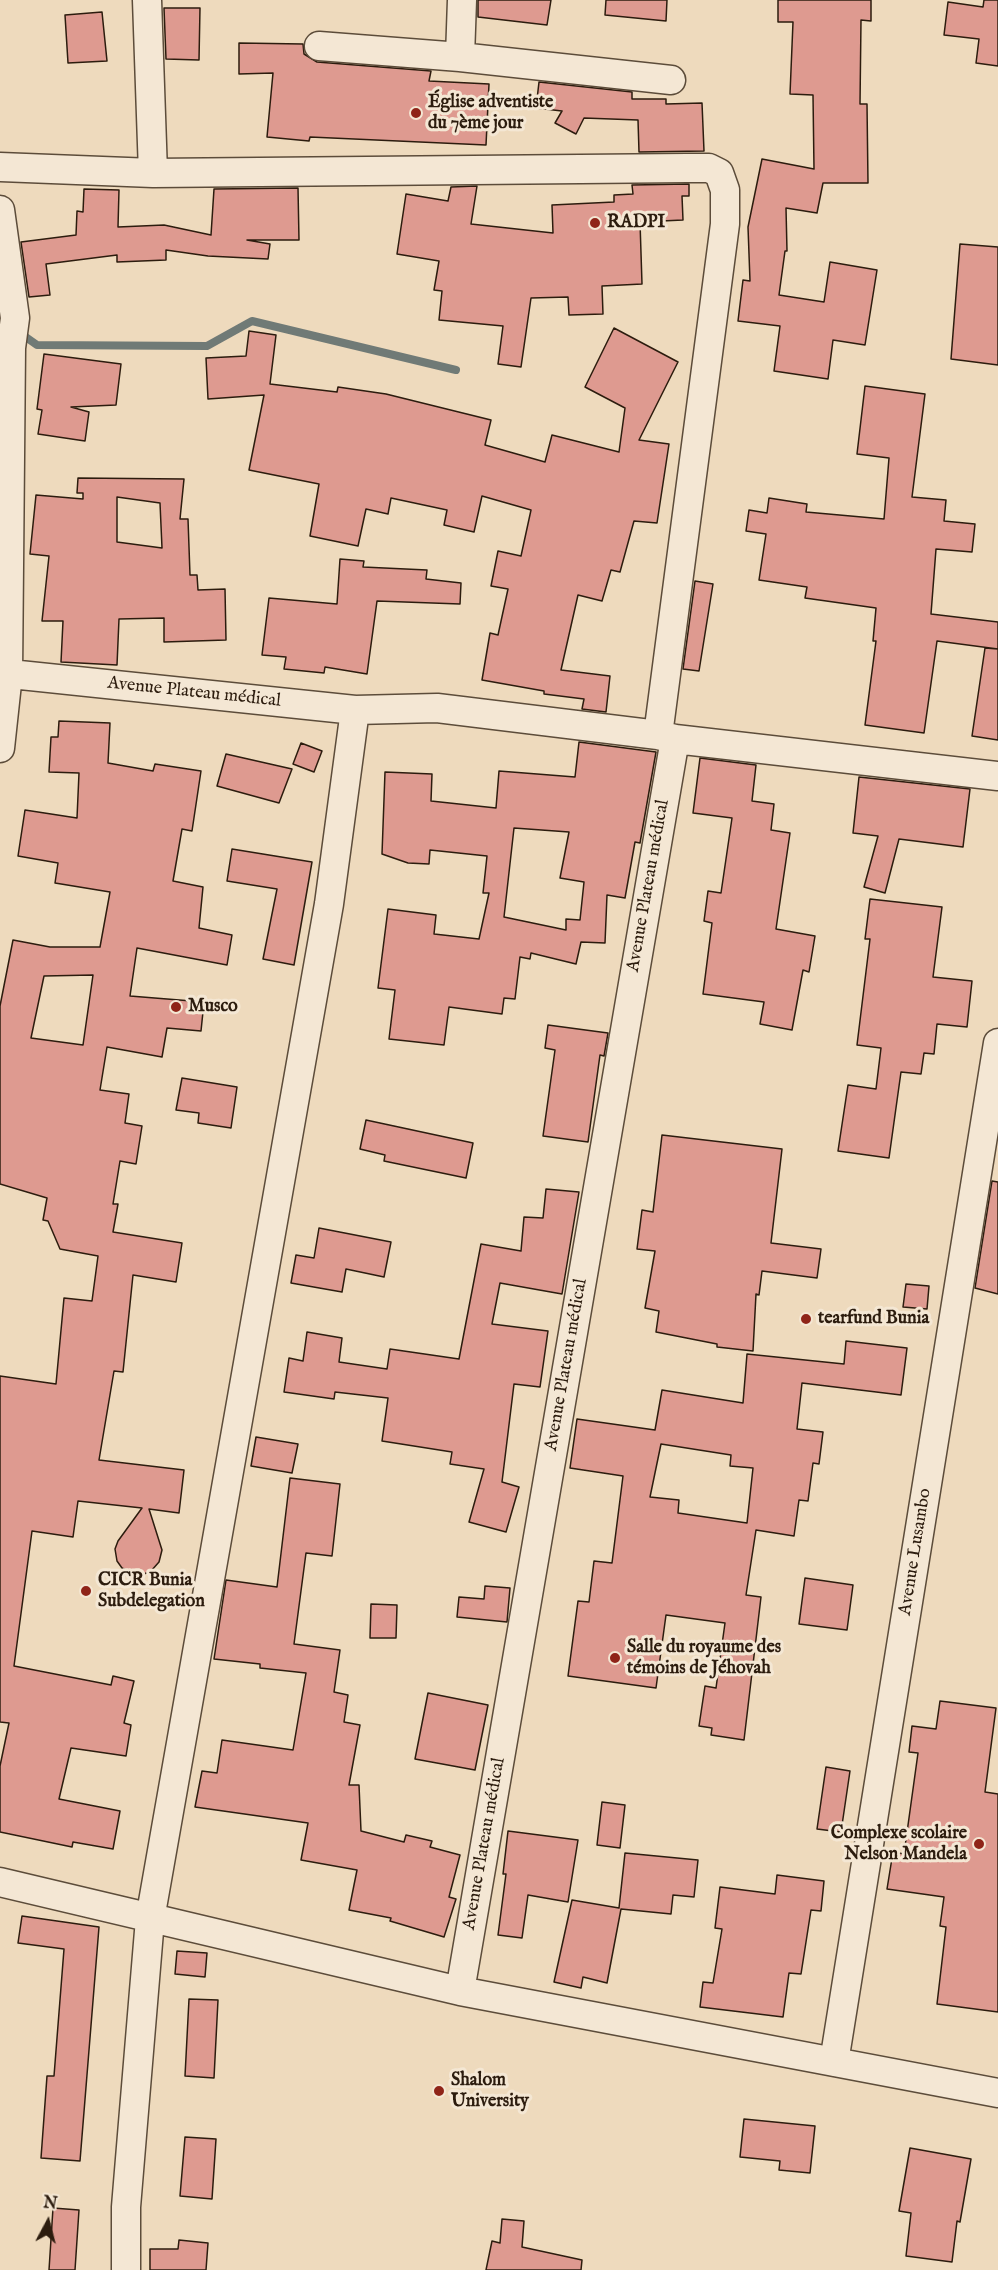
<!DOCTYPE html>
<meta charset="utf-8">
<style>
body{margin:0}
#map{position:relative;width:998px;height:2270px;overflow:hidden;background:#eedabd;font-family:"IM FELL English",serif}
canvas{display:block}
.north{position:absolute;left:18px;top:2192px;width:60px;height:60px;-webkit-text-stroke:4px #f4e7d4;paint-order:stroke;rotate:7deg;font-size:16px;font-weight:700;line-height:24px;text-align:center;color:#2c1c0e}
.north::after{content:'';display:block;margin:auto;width:21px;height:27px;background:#2c1c0e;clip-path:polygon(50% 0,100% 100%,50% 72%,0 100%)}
</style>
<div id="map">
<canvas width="998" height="2270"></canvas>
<div class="north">N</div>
</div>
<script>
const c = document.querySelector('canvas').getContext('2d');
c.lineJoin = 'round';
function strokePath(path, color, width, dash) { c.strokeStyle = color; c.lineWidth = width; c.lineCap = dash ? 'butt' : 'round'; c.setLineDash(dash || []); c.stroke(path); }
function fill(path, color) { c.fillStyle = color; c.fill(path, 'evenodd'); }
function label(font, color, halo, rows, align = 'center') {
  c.font = font + ' "IM FELL English",serif'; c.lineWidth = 6; c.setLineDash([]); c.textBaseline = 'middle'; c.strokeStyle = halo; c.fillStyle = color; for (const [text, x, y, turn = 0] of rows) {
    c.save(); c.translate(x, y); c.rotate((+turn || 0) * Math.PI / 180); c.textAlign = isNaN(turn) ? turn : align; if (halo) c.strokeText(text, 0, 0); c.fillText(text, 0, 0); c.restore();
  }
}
const stream = new Path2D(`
 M20,333L37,345L207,346L252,321L456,370`);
const building = new Path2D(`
 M478,0H551L547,25L478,17Z
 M606,0H667L666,21L605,15Z
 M778,0H871V21L861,20L860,104H867L868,183H823L817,213L786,208L787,251H785L779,295L824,302L830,262L877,270L865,345L833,340L828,379L774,371L780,326L738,321L743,280L750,281L748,227L762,159L814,169L813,95L790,94L793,22H778Z
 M984,0H998V66L976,63L979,39L944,35L948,2L983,7Z
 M164,8H200L199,60L166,59Z
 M102,12L107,61L68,63L65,15Z
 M239,43L303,44L304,54L317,62L431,71L429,81L489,84L486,145L310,137L309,141L267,137L273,73L239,74Z
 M539,82L632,92V99H666V104L702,103L704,151L639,152L638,120L584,118L576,134L555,123L562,111L536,108Z
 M689,184V196H682L683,220L640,222L642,284L602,286L603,314L569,315L568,297L531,298L521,367L498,364L503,326L439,320L442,291L434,290L439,261L397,254L406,194L448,201L451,187L477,186L471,224L553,233L552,205L614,202V195L633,194L632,185Z
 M298,188L299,240H247L270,244L268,259L208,256L166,250V260L117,262V255L46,264L50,295L29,297L21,242L76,235L77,211L83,212L84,189L119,190L118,227L164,225L211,235L214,189Z
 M960,244L998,247V365L951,359Z
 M614,328L678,362L639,440L669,444L657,523L634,521L620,572L611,570L602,601L578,595L561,670L610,676L606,712L582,709L584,699L544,694V691L482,680L490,633L498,635L508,589L491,586L498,551L521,556L531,510L482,496L474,532L444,525L447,510L391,498L388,514L366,509L358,546L310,536L319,484L249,470L264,395L208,399L206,358L246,356L249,331L276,335L270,384L337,392L338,387L386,394L491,420L485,445L545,462L552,435L619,452L625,408L585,387Z
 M44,354L121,364L116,405L71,407L89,412L85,441L38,434L42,410L37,409Z
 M865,386L925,394L912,497L946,500L944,521L975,524L972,552L936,549L931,614L998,622V649L937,641L924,733L865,725L876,641H873L876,608L805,598L807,587L759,580L766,534L746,531L749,510L767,513L769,498L807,504L806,512L884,519L889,458L857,454Z
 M78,478L184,479L180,519H188L190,575H197L198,590L225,589L226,640L164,642V618L119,619L117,665L61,662L63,621H42L49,556L30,554L36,495L83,499V493H77ZM117,497L160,503L162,548L117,542Z
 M340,559L364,561L363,567L427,570L426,579L461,583L460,604L377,601L367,674L325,667L324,673L284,669L286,657L262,655L269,598L337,604Z
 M695,581L713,584L699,671L683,669Z
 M985,648L998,649V740L972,736Z
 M59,721L110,723L108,763L153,771L155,764L201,771L192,831L182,829L173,881L203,887L199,928L232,935L227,965L137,948L130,996L204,1002L201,1031L167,1028L162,1057L107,1047L100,1090L129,1094L125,1123L142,1126L136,1164L120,1161L113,1204H118L113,1232L182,1243L176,1282L133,1275L123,1372L114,1371L99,1460L184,1470L179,1513L149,1509L162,1550L159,1562L151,1571L144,1574L136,1575L122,1568L117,1561L115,1549L118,1541L142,1508L78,1501L73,1537L32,1531L14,1666L111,1685L113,1676L134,1681L124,1723L131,1725L126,1756L71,1748L59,1799L120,1811L113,1849L73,1842L72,1847L0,1832V1766L9,1723L0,1722V1376L56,1384L64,1298L92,1301L98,1256L60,1249L48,1221L43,1220L47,1198L0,1184V1006L13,940L50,947H100L110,892L55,883L58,863L18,856L25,810L77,818L79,773L49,772L51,737H58ZM93,975L83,1045L31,1038L44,976Z
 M579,742L656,752L640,843L635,842L625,898L607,895L605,943L581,942L576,964L531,953L530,959L520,957L515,999L504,998L502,1014L449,1007L444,1045L389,1039L395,990L378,988L388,909L436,915L434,934L479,939L489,893H483L487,856L430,850L429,864L408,863L382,854L385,772L432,774L431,801L496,808L499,771L575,777ZM514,828L569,832L560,878L584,882L580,920L566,919V930L504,917Z
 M301,743L322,751L314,772L293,764Z
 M226,754L292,769L279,803L217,786Z
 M700,758L756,765L752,801L774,804L771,830L790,833L776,929L815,936L809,972L803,970L792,1030L760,1024L764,1002L703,994L712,923L704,921L708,891L721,893L732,818L693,813Z
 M859,777L970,789L963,847L899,839L885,893L864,887L878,836L853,833Z
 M232,849L312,862L294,965L263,959L277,889L227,881Z
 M870,899L942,907L933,977L972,981L967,1027L937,1024L934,1054L924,1053L921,1074L901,1072L889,1158L838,1151L848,1085L876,1089L881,1048L857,1045L870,939H865Z
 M548,1025L608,1033L604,1056L600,1055L588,1142L543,1136L555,1050L545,1048Z
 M182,1078L237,1087L231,1128L198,1123L199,1113L176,1110Z
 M366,1120L473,1143L466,1178L384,1161L385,1155L360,1149Z
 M662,1135L782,1149L771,1243L821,1249L817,1278L762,1271L759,1295L756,1294L753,1351L717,1347V1344L656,1332L659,1311L645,1308L655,1251L637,1249L642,1210L653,1212Z
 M992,1181L998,1182V1294L975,1288Z
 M546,1189L579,1192L562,1294L500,1283L492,1324L548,1331L540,1387L514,1384L502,1482L519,1487L506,1532L469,1522L484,1469L450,1464L452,1452L382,1441L388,1398L335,1392L334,1399L284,1392L289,1358L303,1361L307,1332L342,1338L339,1362L387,1369L390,1349L459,1359L481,1244L521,1251L524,1217L543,1218Z
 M319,1228L391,1242L384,1277L346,1269L342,1292L291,1283L296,1255L314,1258Z
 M906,1284L929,1286L927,1309L903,1307Z
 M846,1341L907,1348L901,1395L802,1383L797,1429L823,1432L819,1464L813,1463L808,1501L799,1500L794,1536L756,1530L746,1595L761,1597L744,1740L711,1735L712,1728L699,1726L705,1686L716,1688L725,1623L666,1615L656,1688L568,1676L578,1601L589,1602L594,1561L612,1563L623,1476L570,1468L577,1419L655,1430L662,1390L743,1403L747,1354L844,1364ZM661,1444L731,1455L730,1466L753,1468L747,1523L678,1513L679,1500L650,1497Z
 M256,1437L298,1444L292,1473L251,1466Z
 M290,1478L340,1484L332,1556L306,1553L294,1644L340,1650L334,1692L348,1695L344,1722L360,1725L349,1785H359L361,1831L404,1842L406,1835L432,1841L430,1847L460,1855L449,1897L456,1899L444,1937L390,1921L391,1918L349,1910L357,1870L301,1860L308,1823L195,1807L202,1771L217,1773L222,1740L293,1750L306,1673L260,1668V1664L214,1659L226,1580L277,1587Z
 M805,1578L853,1585L847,1630L799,1624Z
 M485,1586L510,1588L507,1622L457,1617L459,1597L484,1599Z
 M371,1604L397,1605L396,1638H370Z
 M428,1693L488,1705L475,1770L415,1759Z
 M940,1701L996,1708L985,1792L998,1794V2012L937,2004L946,1927L940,1926L944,1897L887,1889L893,1852L904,1854L918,1753L909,1752L912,1726L936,1729Z
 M826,1767L850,1771L841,1832L817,1829Z
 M602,1802L625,1805L620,1848L597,1845Z
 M508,1831L578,1840L568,1902L528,1895L522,1938L498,1935L506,1874H503Z
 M625,1853L698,1860L694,1897L673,1895L671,1914L621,1909L607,1983L583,1977L581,1988L554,1982L572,1900L619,1908Z
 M777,1875L824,1881L821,1911L811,1910L801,1974L789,1973L783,2017L700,2007L703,1982L713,1983L722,1929L715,1928L720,1887L775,1894Z
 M22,1916L99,1927L80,2161L41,2158L47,2076H54L64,1949L18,1943Z
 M177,1951L207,1953L205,1977L175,1974Z
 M189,1999L218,2000L214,2078L185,2076Z
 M744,2119L815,2126L810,2173L779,2170L780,2161L740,2157Z
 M185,2137L216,2139L212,2199L180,2196Z
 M910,2148L971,2159L960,2222L957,2221L952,2262L906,2256L911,2213L899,2211Z
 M53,2208L79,2210L75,2270H49Z
 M502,2219L524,2221L522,2247L582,2260L581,2270H486L492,2241L500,2243Z
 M179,2240L208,2243L206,2270H150V2249H178Z`);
const street = new Path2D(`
 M147,0L153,173
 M462,0L460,57L671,80
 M319,46L460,57
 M0,167L153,173L687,168H709L719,173L725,190V224L658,735
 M0,210L15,318L11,348L8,674L0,748
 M0,673L355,710L437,708L658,735L675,739L998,776
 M0,1882L460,1991L998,2093
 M460,1991L675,739
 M834,2062L998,1043
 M126,2270V2207L150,1919L329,904L355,710`);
const markers = [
 [416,113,6,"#8f2418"],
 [595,223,6,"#8f2418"],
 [176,1007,6,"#8f2418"],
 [806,1319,6,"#8f2418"],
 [86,1591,6,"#8f2418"],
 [615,1658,6,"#8f2418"],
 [979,1844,6,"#8f2418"],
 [439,2091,6,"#8f2418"]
];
const poiNames = [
 ["Église adventiste",428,103],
 ["du 7ème jour",428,124],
 ["RADPI",607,223],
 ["Musco",188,1007],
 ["tearfund Bunia",818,1319],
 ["CICR Bunia",98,1581],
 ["Subdelegation",98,1602],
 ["Salle du royaume des",627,1648],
 ["témoins de Jéhovah",627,1669],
 ["Complexe scolaire",967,1834,"right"],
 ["Nelson Mandela",967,1855,"right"],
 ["Shalom",451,2081],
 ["University",451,2102]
];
const streetNames = [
 ["Avenue Plateau médical",194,693,6],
 ["Avenue Plateau médical",649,886,-80],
 ["Avenue Plateau médical",567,1365,-80],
 ["Avenue Lusambo",916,1552,-81],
 ["Avenue Plateau médical",485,1844,-80]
];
strokePath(stream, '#707a76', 8);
fill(building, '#de9a90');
strokePath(building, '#2c1c0e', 1.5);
strokePath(street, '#5c4c3a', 31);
strokePath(street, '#f4e7d4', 28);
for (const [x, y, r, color] of markers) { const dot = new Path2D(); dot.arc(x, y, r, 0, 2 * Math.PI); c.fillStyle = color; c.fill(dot); strokePath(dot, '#f4e7d4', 2); }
label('bold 18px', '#2c1c0e', '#f4e7d4', poiNames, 'left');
label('18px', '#2c1c0e', '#f4e7d4', streetNames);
</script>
